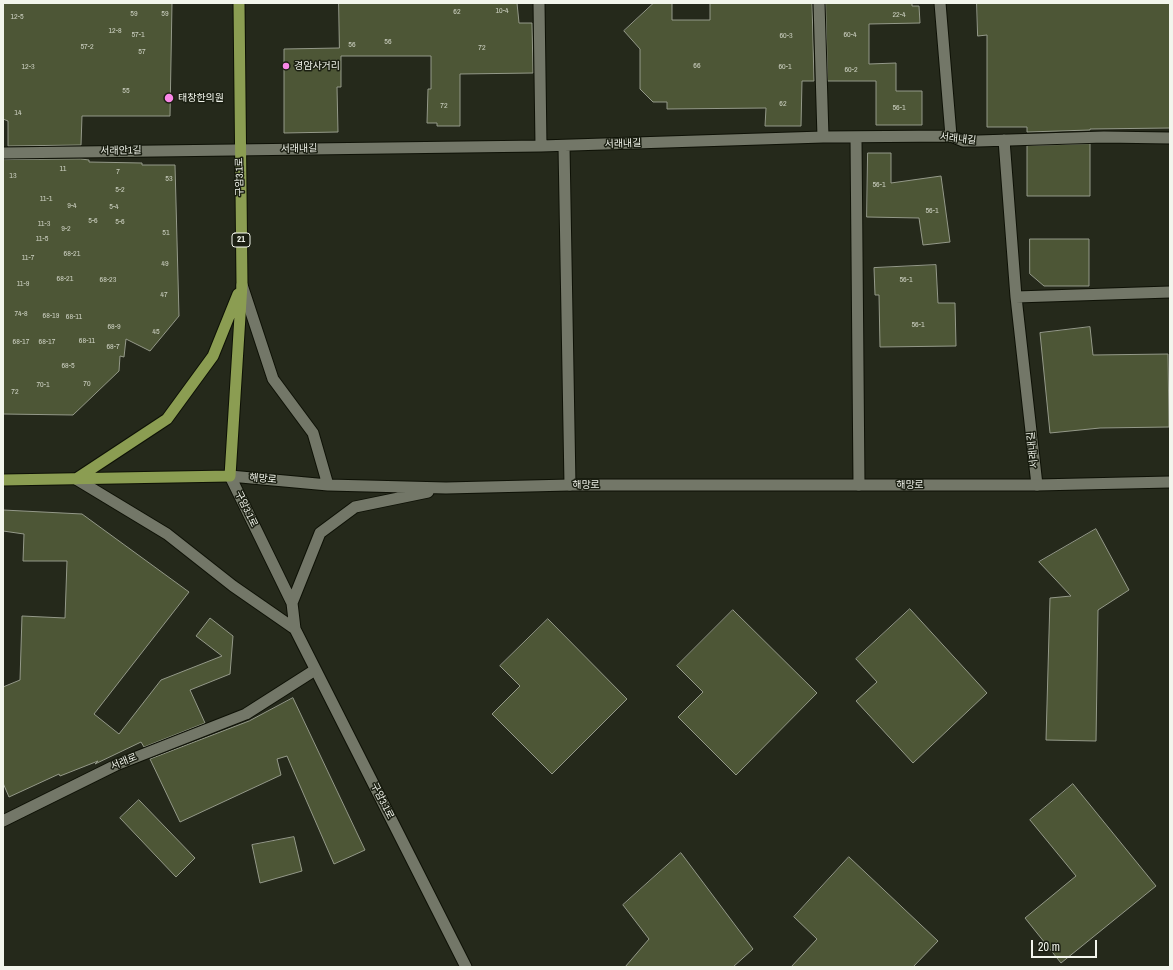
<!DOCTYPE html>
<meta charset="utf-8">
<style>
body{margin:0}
#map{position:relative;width:1173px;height:970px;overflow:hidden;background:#25291b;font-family:"Archivo Narrow",sans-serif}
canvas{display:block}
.frame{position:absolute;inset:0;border:4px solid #f2f5ec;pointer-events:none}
.scale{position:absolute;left:1031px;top:940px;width:66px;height:18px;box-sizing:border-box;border:2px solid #f2f5ec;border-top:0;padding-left:5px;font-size:12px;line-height:14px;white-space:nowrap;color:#f2f5ec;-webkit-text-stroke:3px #1b1f12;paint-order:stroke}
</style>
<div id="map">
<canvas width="1173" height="970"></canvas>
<div class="frame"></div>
<div class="scale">20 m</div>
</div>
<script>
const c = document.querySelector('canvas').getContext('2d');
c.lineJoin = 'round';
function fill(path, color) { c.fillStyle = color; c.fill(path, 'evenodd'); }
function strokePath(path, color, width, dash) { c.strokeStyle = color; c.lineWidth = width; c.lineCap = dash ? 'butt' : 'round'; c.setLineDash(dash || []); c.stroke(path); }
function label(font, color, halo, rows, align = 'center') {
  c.font = font + ' "Archivo Narrow","Noto Sans KR",sans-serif'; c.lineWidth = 3; c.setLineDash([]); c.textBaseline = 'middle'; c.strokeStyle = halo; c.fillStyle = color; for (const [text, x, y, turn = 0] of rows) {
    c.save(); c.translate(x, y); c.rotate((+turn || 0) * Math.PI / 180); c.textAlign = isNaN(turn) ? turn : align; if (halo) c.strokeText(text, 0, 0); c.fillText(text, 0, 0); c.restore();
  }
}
const building = new Path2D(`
 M3,3H172L170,116H82L81,145L8,146V121L3,119Z
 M339,3H517L519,23H532L533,73L460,74V126H437V123H427L428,89H431V56H341V87H337L338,132L284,133V49L339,48Z
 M654,3H672V20H710V3H812L814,81H802L801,126H765L766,108L667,109V102H653L640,89V49L624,31Z
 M826,3H912V6H919L920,23L869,24V64L896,63V91H922V125H876V81H828Z
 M977,3H1170V128L1090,129V130L1027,132V127H987V35L978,36Z
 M1090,144V196H1027V146Z
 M868,153H891V183L941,176L950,242L923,245L919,218L867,217Z
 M81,159L89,160V162L142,163V165H175L179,316L150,351L126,339L124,357L120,356L119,371L73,415L3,414V160Z
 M1030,239H1089V286H1044L1030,274Z
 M936,265L938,303H955L956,346L880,347L879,295H875L874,268Z
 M1090,327L1093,355L1168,354L1169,427L1100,428L1050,433L1040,333Z
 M3,510L82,514L189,592L94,714L119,734L161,680L222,656L196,636L210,618L233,636L230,674L190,690L205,723L144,747L141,742L95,764L98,761L60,776L59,774L9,797L3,783V687L20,680L22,616L65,618L67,561H23L24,534L3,531Z
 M1096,529L1129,590L1098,610L1096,741L1046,740L1050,598L1071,596L1039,562Z
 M910,609L987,693L913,763L856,701L877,682L856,659Z
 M733,610L817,693L736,775L678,717L703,692L677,666Z
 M548,619L627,699L552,774L492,714L520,686L500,666Z
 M293,698L365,850L334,864L287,756L277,759L281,775L180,822L150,759L249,721Z
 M1073,784L1156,886L1061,963L1025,918L1076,876L1030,820Z
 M139,800L195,858L176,877L120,818Z
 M294,837L302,871L260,883L252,845Z
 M681,853L753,949L733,967H625L649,939L623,905Z
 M849,857L938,941L913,967H791L817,939L794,917Z`);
const minor = new Path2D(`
 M539,3L541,146
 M819,3L823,137
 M940,3L951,136
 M856,138L859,485
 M1004,140L1016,297L1037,485
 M564,146L570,485
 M3,153L541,146L823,137L951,136L963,141H978L1104,137L1170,138
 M1016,297L1170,292
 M3,821L116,765L246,714L315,670`);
const tertiary = new Path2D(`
 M242,285L273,379L313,433L328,485
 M230,476L328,485L446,488L570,485H1037L1170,482
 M230,476L292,603L295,629L466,967
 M76,479L167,534L233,586L295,629
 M292,603L320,533L355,507L428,492`);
const primary = new Path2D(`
 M76,479L167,419L213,356L238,294
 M3,480L230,476L242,284L239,3`);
const markers = [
 [286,66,4,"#fa87e7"],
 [169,98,5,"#fa87e7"]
];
const numberNames = [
 ["10-4",502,11],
 ["62",457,12],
 ["59",134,14],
 ["59",165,14],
 ["22-4",899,15],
 ["12-5",17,17],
 ["12-8",115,31],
 ["57-1",138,35],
 ["60-4",850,35],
 ["60-3",786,36],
 ["56",388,42],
 ["56",352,45],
 ["57-2",87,47],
 ["72",482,48],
 ["57",142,52],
 ["66",697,66],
 ["12-3",28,67],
 ["60-1",785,67],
 ["60-2",851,70],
 ["55",126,91],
 ["62",783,104],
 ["72",444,106],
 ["56-1",899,108],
 ["14",18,113],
 ["11",63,169],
 ["7",118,172],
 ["13",13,176],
 ["53",169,179],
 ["56-1",879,185],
 ["5-2",120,190],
 ["11-1",46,199],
 ["9-4",72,206],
 ["5-4",114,207],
 ["56-1",932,211],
 ["5-6",93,221],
 ["5-6",120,222],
 ["11-3",44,224],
 ["9-2",66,229],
 ["51",166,233],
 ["11-5",42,239],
 ["68-21",72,254],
 ["11-7",28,258],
 ["49",165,264],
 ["68-21",65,279],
 ["68-23",108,280],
 ["56-1",906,280],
 ["11-9",23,284],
 ["47",164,295],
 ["74-8",21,314],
 ["68-19",51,316],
 ["68-11",74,317],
 ["56-1",918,325],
 ["68-9",114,327],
 ["45",156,332],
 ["68-11",87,341],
 ["68-17",21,342],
 ["68-17",47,342],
 ["68-7",113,347],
 ["68-5",68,366],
 ["70",87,384],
 ["70-1",43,385],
 ["72",15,392]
];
const shields = [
 [241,240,18]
];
const shieldNames = [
 ["21",241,240]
];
const poiNames = [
 ["경암사거리",294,66],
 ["태창한의원",178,98]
];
const streetNames = [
 ["서래내길",958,139,6],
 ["서래내길",623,144,-2],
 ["서래내길",299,149,-1],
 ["서래안1길",121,151,-1],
 ["구암3.1로",240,177,-91],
 ["서래내길",1033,450,-96],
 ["해망로",263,479,5],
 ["해망로",586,485],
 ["해망로",910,485],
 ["구암3.1로",246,509,64],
 ["서래로",124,762,-23],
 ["구암3.1로",382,801,63]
];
fill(building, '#4d5636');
strokePath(building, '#949989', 1);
strokePath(minor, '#0e1106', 13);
strokePath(tertiary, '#0e1106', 13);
strokePath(primary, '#0e1106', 13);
strokePath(minor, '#737768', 11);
strokePath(tertiary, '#737768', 11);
strokePath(primary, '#8b9d52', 11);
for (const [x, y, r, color] of markers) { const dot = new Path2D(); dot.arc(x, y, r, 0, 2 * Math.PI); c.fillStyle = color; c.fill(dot); strokePath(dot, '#1b1f12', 1.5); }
label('8px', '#c9cdbe', null, numberNames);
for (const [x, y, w] of shields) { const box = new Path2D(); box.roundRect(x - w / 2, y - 7, w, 14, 3); c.fillStyle = '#1b1f12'; c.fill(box); strokePath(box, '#f2f5ec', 1); }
label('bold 9px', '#f2f5ec', null, shieldNames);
label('10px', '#f2f5ec', '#1b1f12', poiNames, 'left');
label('10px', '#f2f5ec', '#1b1f12', streetNames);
</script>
